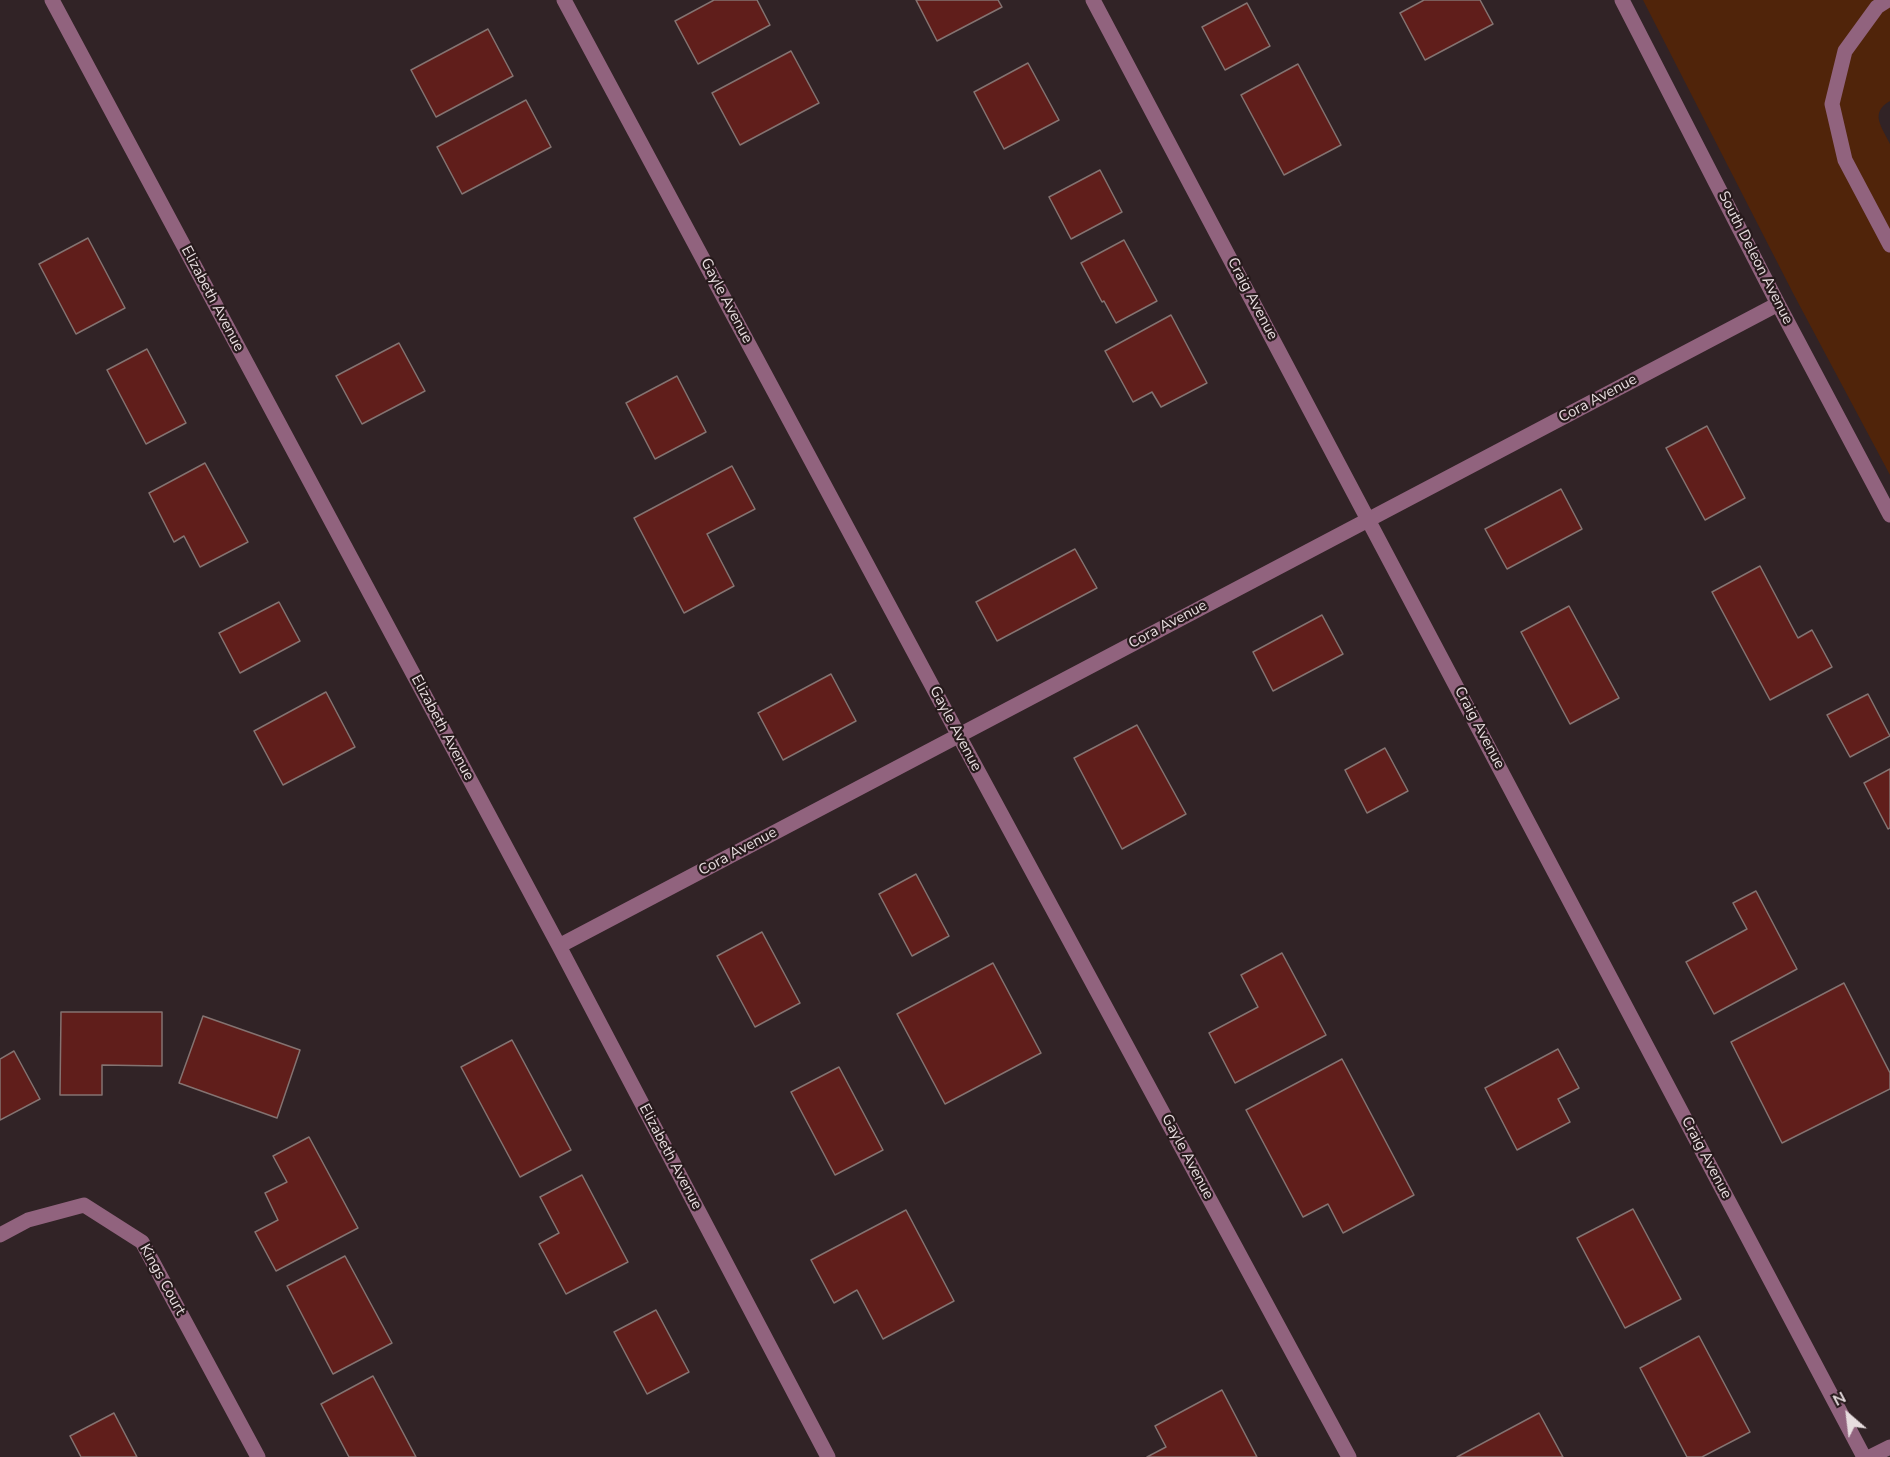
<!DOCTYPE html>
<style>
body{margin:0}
#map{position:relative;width:1890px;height:1457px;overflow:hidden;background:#312326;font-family:"Nunito Sans",sans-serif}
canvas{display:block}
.north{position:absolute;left:1818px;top:1385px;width:60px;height:60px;-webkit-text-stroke:4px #271a1c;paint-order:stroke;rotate:332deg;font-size:16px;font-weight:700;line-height:24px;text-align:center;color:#e7dddf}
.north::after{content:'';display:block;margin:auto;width:21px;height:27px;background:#e7dddf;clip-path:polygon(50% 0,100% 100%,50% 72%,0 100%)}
</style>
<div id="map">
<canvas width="1890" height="1457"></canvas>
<div class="north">N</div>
</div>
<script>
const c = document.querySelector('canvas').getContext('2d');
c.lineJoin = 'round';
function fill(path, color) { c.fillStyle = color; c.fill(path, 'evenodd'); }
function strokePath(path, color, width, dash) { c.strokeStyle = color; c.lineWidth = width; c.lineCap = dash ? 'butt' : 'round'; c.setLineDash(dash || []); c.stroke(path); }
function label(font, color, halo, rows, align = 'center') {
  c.font = font + ' "Nunito Sans",sans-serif'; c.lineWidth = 4.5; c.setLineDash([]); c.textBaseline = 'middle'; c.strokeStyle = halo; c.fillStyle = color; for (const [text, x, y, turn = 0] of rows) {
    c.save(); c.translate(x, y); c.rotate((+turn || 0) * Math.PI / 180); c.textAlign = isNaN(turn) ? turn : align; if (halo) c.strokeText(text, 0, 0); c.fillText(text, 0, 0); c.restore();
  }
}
const green = new Path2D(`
 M1643,0H1890V101C1869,113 1882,127 1890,144V475L1794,295Z`);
const building = new Path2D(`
 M714,0H757L770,25L698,64L675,21Z
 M916,0H998L1002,7L937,41Z
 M1424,0H1480L1493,24L1425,60L1400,13Z
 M1247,3L1270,46L1225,70L1202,27Z
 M488,29L513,76L436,117L411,70Z
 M791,51L819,103L740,145L712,93Z
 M1028,63L1059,120L1004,149L974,92Z
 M1298,64L1341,145L1284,175L1241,95Z
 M526,100L551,147L462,194L437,147Z
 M1100,170L1122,212L1071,239L1049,197Z
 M88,238L125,308L76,334L39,264Z
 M1124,240L1157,301L1116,323L1104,301L1102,302L1081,263Z
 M1171,315L1207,383L1161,407L1152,392L1133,402L1105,351Z
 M399,343L425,391L362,424L336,376Z
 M147,349L186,423L146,444L107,370Z
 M677,376L706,432L655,459L626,403Z
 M1707,426L1745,498L1705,520L1666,448Z
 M205,463L248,542L200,567L184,536L174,542L149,493Z
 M732,466L755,509L707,534L734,586L684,613L634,518Z
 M1561,489L1582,529L1507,569L1485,529Z
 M1075,549L1097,588L997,641L976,602Z
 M1760,566L1798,638L1812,630L1832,667L1770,700L1712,592Z
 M279,602L300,641L240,673L219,633Z
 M1569,606L1619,698L1570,724L1521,632Z
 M1322,615L1343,654L1273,691L1253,652Z
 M831,674L856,721L783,760L758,713Z
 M326,692L355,747L283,785L254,731Z
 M1868,694L1890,736L1850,757L1827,715Z
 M1137,725L1186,814L1122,849L1074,758Z
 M1385,748L1408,791L1367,813L1345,770Z
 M1890,769V828L1888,829L1864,783Z
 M916,874L949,936L912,956L879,894Z
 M1756,891L1797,969L1714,1014L1686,962L1747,929L1733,903Z
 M762,932L800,1003L755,1027L717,956Z
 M1282,953L1326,1035L1235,1083L1209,1033L1258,1007L1241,975Z
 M993,963L1041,1053L945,1104L897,1014Z
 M1844,983L1890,1073V1089L1782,1143L1731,1042Z
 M61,1012H162V1066L102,1065V1095H60Z
 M203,1016L300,1050L277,1118L179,1083Z
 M512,1040L571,1150L520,1177L461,1067Z
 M1558,1049L1579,1088L1558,1099L1570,1122L1517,1150L1485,1088Z
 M14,1051L40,1099L0,1120V1059Z
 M1342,1059L1414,1195L1343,1233L1328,1204L1303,1217L1246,1110Z
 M839,1067L883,1150L835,1175L791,1092Z
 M309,1137L358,1228L276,1271L255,1232L278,1220L265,1193L287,1182L273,1156Z
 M582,1175L628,1262L566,1294L539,1244L559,1233L540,1197Z
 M1633,1209L1681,1299L1625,1328L1577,1238Z
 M906,1210L954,1301L883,1339L857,1290L834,1303L811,1260Z
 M345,1256L392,1343L333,1374L287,1286Z
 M656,1310L689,1372L647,1394L614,1332Z
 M1699,1336L1750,1432L1702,1457H1687L1640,1368Z
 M373,1376L416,1457H349L321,1404Z
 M1222,1390L1257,1457H1147L1166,1447L1155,1426Z
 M114,1413L137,1457H81L70,1436Z
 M1539,1413L1563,1457H1457Z`);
const minor = new Path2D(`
 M52,0L559,946L828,1457
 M564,0L959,736L1349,1457
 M1093,0L1864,1457
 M1622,0L1778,304L1890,515
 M1888,0L1877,7L1845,51L1832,104L1845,160L1890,245
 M559,946L1778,304
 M0,1235L28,1220L84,1205L142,1242L258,1457
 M1870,1457L1890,1447`);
const streetNames = [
 ["South Deleon Avenue",1755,258,63],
 ["Elizabeth Avenue",212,299,62],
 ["Craig Avenue",1252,299,62],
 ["Gayle Avenue",726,301,62],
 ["Cora Avenue",1598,399,-28],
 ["Cora Avenue",1168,625,-28],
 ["Elizabeth Avenue",442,728,62],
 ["Craig Avenue",1479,728,62],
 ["Gayle Avenue",955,729,62],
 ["Cora Avenue",738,852,-28],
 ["Elizabeth Avenue",670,1157,62],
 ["Gayle Avenue",1187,1157,62],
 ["Craig Avenue",1706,1158,62],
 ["Kings Court",162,1280,61]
];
fill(green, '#50240a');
fill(building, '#601e1b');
strokePath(building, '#847371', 1.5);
strokePath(minor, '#91637e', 15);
label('15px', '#e7dddf', '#271a1c', streetNames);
</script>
